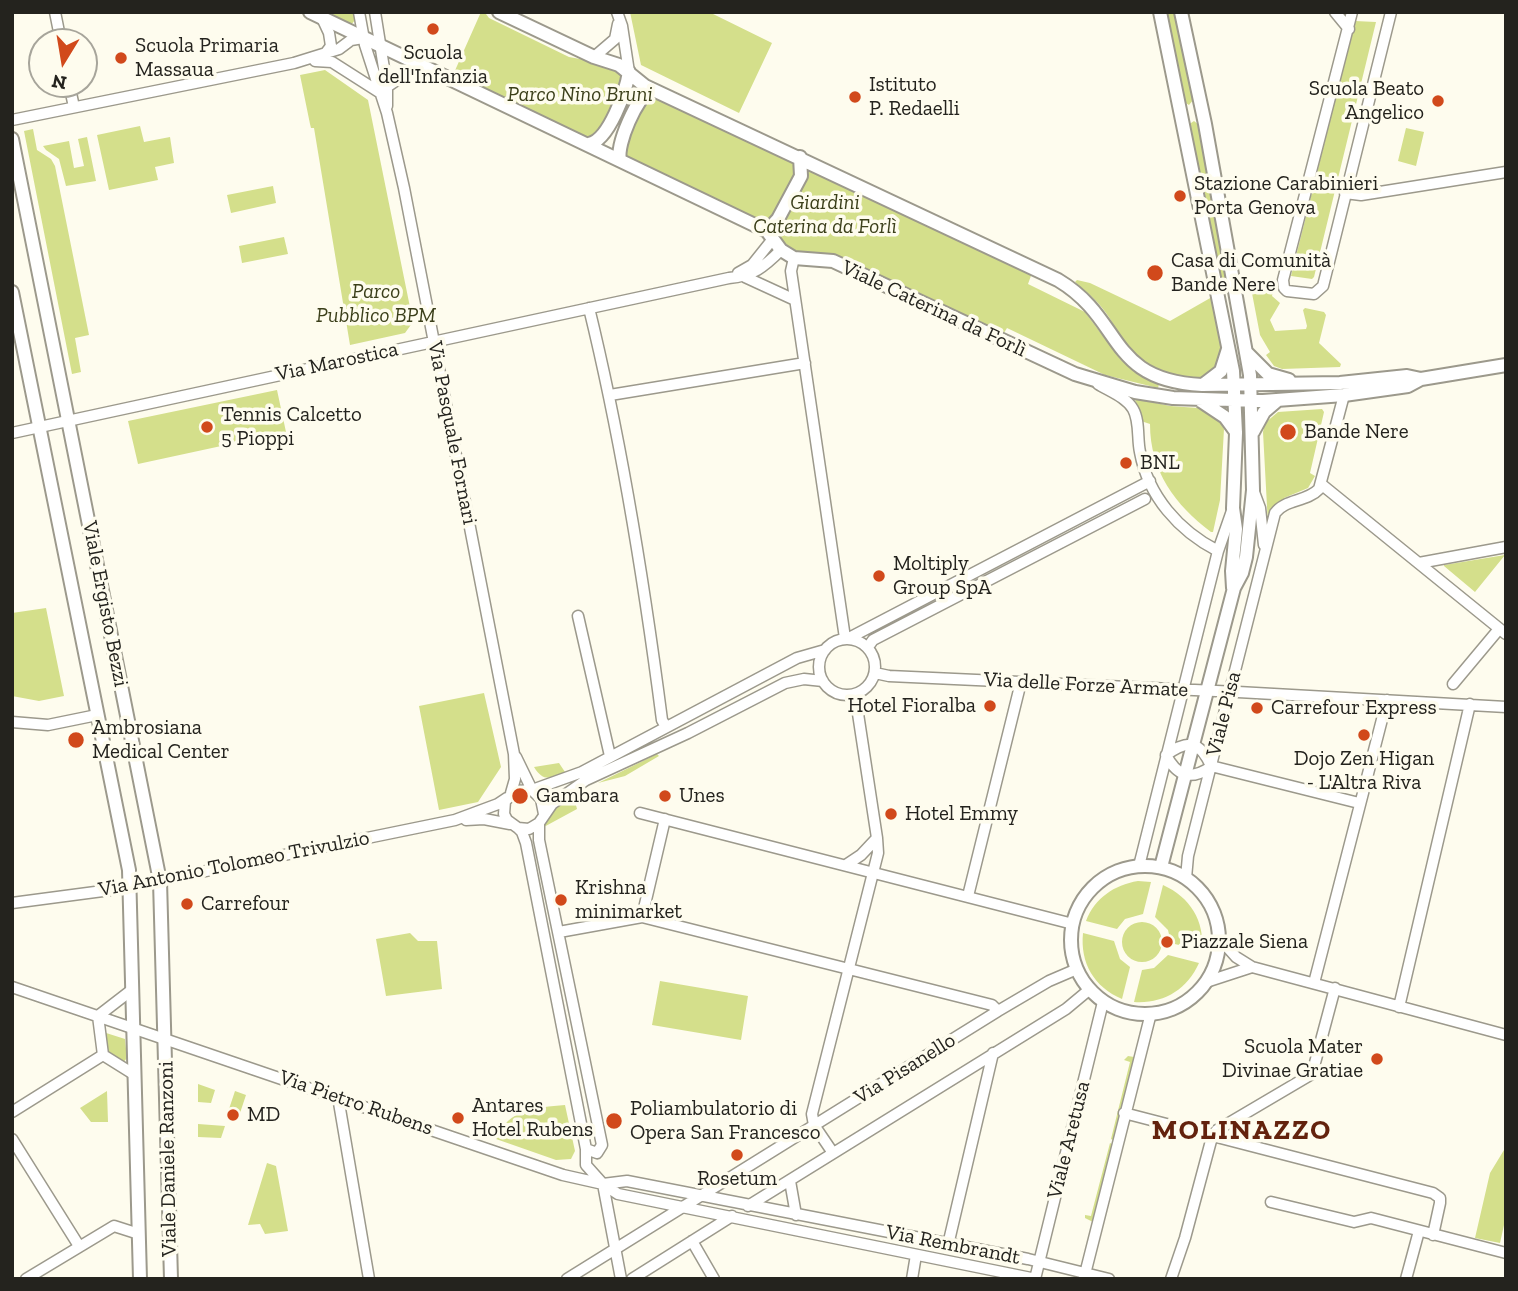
<!DOCTYPE html>
<meta charset="utf-8">
<style>
body{margin:0}
#map{position:relative;width:1518px;height:1291px;overflow:hidden;background:#fefcee;font-family:"Zilla Slab",serif}
canvas{display:block}
.frame{position:absolute;inset:0;border:14px solid #24231e;pointer-events:none}
.north{position:absolute;left:28px;top:28px;width:70px;height:70px;box-sizing:border-box;background:#fefcee;border:2px solid #a7a59b;border-radius:50%;rotate:191deg;font-size:19px;font-weight:700;line-height:28px;text-align:center;color:#24231e}
.north::after{content:'';display:block;margin:auto;width:24px;height:32px;background:#d1491b;clip-path:polygon(50% 0,100% 100%,50% 72%,0 100%)}
</style>
<div id="map">
<canvas width="1518" height="1291"></canvas>
<div class="frame"></div>
<div class="north">N</div>
</div>
<script>
const c = document.querySelector('canvas').getContext('2d');
c.lineJoin = 'round';
function fill(path, color) { c.fillStyle = color; c.fill(path, 'evenodd'); }
function strokePath(path, color, width, dash) { c.strokeStyle = color; c.lineWidth = width; c.lineCap = dash ? 'butt' : 'round'; c.setLineDash(dash || []); c.stroke(path); }
function label(font, color, halo, rows, align = 'center') {
  c.font = font + ' "Zilla Slab",serif'; c.lineWidth = 7; c.setLineDash([]); c.textBaseline = 'middle'; c.strokeStyle = halo; c.fillStyle = color; for (const [text, x, y, turn = 0] of rows) {
    c.save(); c.translate(x, y); c.rotate((+turn || 0) * Math.PI / 180); c.textAlign = isNaN(turn) ? turn : align; if (halo) c.strokeText(text, 0, 0); c.fillText(text, 0, 0); c.restore();
  }
}
const green = new Path2D(`
 M322,12H354L355,20L351,25L347,24Z
 M481,12L486,14L489,18L569,57L608,64L626,78L599,136L590,139L453,75Z
 M630,12H709L772,43L739,113L641,65Z
 M1166,12H1176L1194,99L1189,105L1184,102Z
 M1355,21L1376,22L1314,277L1312,279L1291,276Z
 M325,70L368,100L413,322L405,333L350,345L314,128H311L310,124L300,75Z
 M654,94L793,160L797,172L775,219L765,222L626,156L622,151L644,98Z
 M1194,121L1199,125L1231,291L1223,292L1188,125Z
 M140,126L144,142L170,137L174,163L155,167L158,180L109,190L97,135Z
 M1406,128L1424,132L1416,166L1398,161Z
 M33,129L37,150L51,159L55,166L89,335L75,338L81,372L72,374L24,131Z
 M87,137L96,181L66,186L59,159L46,150L43,146L69,141L74,168L84,166L78,139Z
 M809,168L1032,273L1028,284L1085,312L1121,360L1134,371L1159,384L1158,388L1105,375L1007,328L1002,336L828,253C802,257 790,251 774,232Z
 M273,186L276,203L231,213L227,195Z
 M284,237L288,254L242,263L239,246Z
 M1077,280L1090,283L1170,321L1212,297L1224,355L1223,364C1216,369 1208,377 1200,378C1171,382 1140,363 1123,341C1117,333 1113,322 1106,313C1098,301 1086,292 1075,282Z
 M1272,283L1274,285L1272,296L1280,303L1270,320L1275,331L1306,329L1307,326L1303,310L1305,308L1324,312L1326,315L1319,343L1341,364L1340,367L1282,369L1274,366L1266,355L1270,352L1260,335L1251,288L1253,285Z
 M277,390L286,432L138,464L128,421Z
 M1134,398L1170,406L1212,409L1224,429L1220,500L1213,532H1211C1175,505 1150,471 1150,424L1141,421L1139,408Z
 M1322,409L1324,412L1310,473L1315,476L1308,488L1284,498L1285,502L1268,525L1263,432L1265,423L1278,412Z
 M1505,555L1475,592L1444,566V565Z
 M46,608L64,696L39,701L12,696V613Z
 M484,693L501,767L478,802L439,810L419,706Z
 M657,754L659,756L625,776L598,783Z
 M559,763L565,772C551,779 543,782 534,767Z
 M573,794L577,809L542,828L551,809Z
 M1138,881L1151,882L1143,914L1125,919L1117,929L1086,921C1095,898 1114,885 1138,881Z
 M1163,885C1190,897 1205,921 1202,951L1171,943L1168,930L1155,917Z
 M1122 942a20 20 0 1 1 40 0a20 20 0 1 1-40 0Z
 M410,933L418,941H437L442,989L386,996L376,939Z
 M1083,933L1114,941L1120,959L1130,967L1122,999C1094,987 1080,963 1083,933Z
 M1168,955L1199,963C1187,990 1163,1004 1134,1002L1142,970L1154,968Z
 M660,981L748,996L741,1040L652,1025Z
 M103,1032L125,1039L127,1058L122,1064L106,1054Z
 M1128,1056L1134,1057L1113,1140L1111,1139L1130,1062L1124,1060Z
 M198,1084L215,1090L211,1103L198,1102Z
 M107,1091L108,1122H91L80,1108Z
 M235,1091L246,1095L240,1113L229,1109Z
 M565,1105L575,1151L571,1159L556,1160L496,1139C509,1108 535,1108 565,1105Z
 M198,1124L225,1126L221,1138L198,1137Z
 M1110,1143L1112,1144L1093,1222L1085,1218V1215L1091,1216Z
 M1504,1150H1506V1216L1500,1243L1475,1238L1490,1173Z
 M267,1163L276,1166L288,1231L265,1234L260,1224L248,1225Z`);
const minor = new Path2D(`
 M55,12L61,42
 M359,12L365,45L387,113L404,188L514,754L515,779L511,793
 M375,12L387,87V106
 M617,12L622,26L629,72
 M1335,12L1349,29
 M1352,12L1283,280L1284,288L1287,291L1314,294L1323,286L1391,12
 M322,18L329,33L331,46L325,54
 M594,57L615,39L618,24
 M315,61L332,62L379,92
 M69,84L74,107
 M387,87L419,65
 M12,120L294,63L339,49L351,40L363,38
 M1345,193L1361,195L1506,172
 M794,258L791,271L845,638
 M738,273L752,265L772,240
 M745,277L795,300
 M589,308C622,443 644,581 662,720L666,727
 M1098,384C1109,391 1126,397 1133,409C1140,421 1137,439 1140,452C1148,496 1179,531 1218,551
 M610,395L805,363
 M12,433L729,278C753,276 764,267 781,250
 M1321,484L1506,634
 M1254,492L1260,508L1264,545
 M1419,563L1506,547
 M578,616L610,756
 M849,638L1150,481
 M819 667a28 28 0 1 1 56 0a28 28 0 1 1-56 0Z
 M868,647L873,640L1145,499
 M875,673L889,676L1238,692L1506,707
 M823,681L804,679L785,683L688,733L586,780L552,804L539,823L529,829L518,828L507,820L504,814L505,801L516,791L532,790L582,772L797,658L825,650
 M1453,684L1499,629
 M12,722L48,725L97,715
 M1166,755C1188,739 1200,741 1211,766
 M1166,755C1177,776 1190,781 1211,767
 M516,757L532,790L541,799L544,814
 M1211,766L1359,803
 M640,813L1073,924
 M466,820L484,819L510,824
 M539,823V840L602,1145L597,1153L586,1149
 M518,828L522,832L526,843L586,1149V1165L603,1184L618,1194L1036,1279
 M846,865L861,855L877,838
 M1139,866L1218,551L1233,508
 M1186,878L1188,856L1275,513C1285,499 1307,502 1319,489L1344,395
 M968,896L1021,682
 M12,903L118,889L455,820L498,804L507,798
 M642,917L665,819
 M559,932L642,917L992,1005L998,1011
 M1219,938L1236,957L1252,967L1506,1035
 M1206,982L1252,967
 M1314,983L1387,700
 M12,987L563,1175L603,1184L627,1181L1028,1259L1109,1279
 M1399,1007L1470,704
 M98,1016L103,1055L135,1075
 M98,1016L133,989
 M338,1097L369,1279
 M12,1112L103,1055
 M1124,1113L1433,1193L1440,1198V1203L1433,1235
 M12,1139L79,1246
 M833,1153L814,1125L812,1114L878,853L877,838L855,694
 M790,1181L796,1215
 M603,1184L621,1279
 M1271,1202L1354,1222L1371,1218L1506,1253
 M748,1206L1066,1009L1090,989
 M692,1241L714,1279
 M948,1245L993,1053
 M1084,1278L1151,1013
 M26,1279L114,1226L139,1234
 M567,1279L998,1011L1049,981L1077,969
 M632,1279L732,1216
 M912,1279L916,1255
 M1035,1279L1103,1002
 M1171,1279L1185,1238L1212,1137L1217,1130L1312,1074L1335,988
 M1406,1279L1419,1231`);
const major = new Path2D(`
 M310,12L767,231L781,250L794,258L833,261L1075,374L1135,392L1173,398L1263,401L1344,395L1408,386L1421,379
 M499,12L594,57L619,65L645,86L1058,280C1125,320 1106,380 1202,385L1340,383L1407,376L1421,379L1506,365
 M1160,12L1233,371L1236,433L1233,508L1236,529L1232,571L1233,588
 M12,139L160,881L171,1279
 M589,144C609,140 626,91 629,72
 M620,160C616,144 637,97 651,89
 M767,231L778,219L801,176L800,157
 M12,292L129,870L140,1279
 M1247,353L1268,374L1289,380
 M1204,384L1221,371L1228,349
 M1201,401L1225,417L1236,432
 M1253,432L1264,412L1278,400
 M1071 940a74 74 0 1 1 148 0a74 74 0 1 1-148 0Z
 M1161,867L1234,588L1242,573L1246,557L1253,490L1250,375L1205,124L1181,12`);
const markers = [
 [433,29,7,"#d1491b"],
 [121,58,7,"#d1491b"],
 [855,97,7,"#d1491b"],
 [1438,101,7,"#d1491b"],
 [1180,196,7,"#d1491b"],
 [1155,273,9,"#d1491b"],
 [207,427,7,"#d1491b"],
 [1288,432,9,"#d1491b"],
 [1126,463,7,"#d1491b"],
 [879,576,7,"#d1491b"],
 [990,706,7,"#d1491b"],
 [1257,708,7,"#d1491b"],
 [1364,735,7,"#d1491b"],
 [76,740,9,"#d1491b"],
 [520,796,9,"#d1491b"],
 [665,796,7,"#d1491b"],
 [891,814,7,"#d1491b"],
 [561,900,7,"#d1491b"],
 [187,904,7,"#d1491b"],
 [1167,942,7,"#d1491b"],
 [1377,1059,7,"#d1491b"],
 [233,1115,7,"#d1491b"],
 [458,1118,7,"#d1491b"],
 [614,1121,9,"#d1491b"],
 [737,1155,7,"#d1491b"]
];
const poiNames = [
 ["Scuola Primaria",135,46],
 ["Massaua",135,70],
 ["Scuola",433,53,"center"],
 ["dell'Infanzia",433,77,"center"],
 ["Istituto",869,85],
 ["P. Redaelli",869,109],
 ["Scuola Beato",1424,89,"right"],
 ["Angelico",1424,113,"right"],
 ["Stazione Carabinieri",1194,184],
 ["Porta Genova",1194,208],
 ["Casa di Comunità",1171,261],
 ["Bande Nere",1171,285],
 ["Tennis Calcetto",221,415],
 ["5 Pioppi",221,439],
 ["Bande Nere",1304,432],
 ["BNL",1140,463],
 ["Moltiply",893,564],
 ["Group SpA",893,588],
 ["Hotel Fioralba",976,706,"right"],
 ["Carrefour Express",1271,708],
 ["Ambrosiana",92,728],
 ["Medical Center",92,752],
 ["Dojo Zen Higan",1364,759,"center"],
 ["- L'Altra Riva",1364,783,"center"],
 ["Gambara",536,796],
 ["Unes",679,796],
 ["Hotel Emmy",905,814],
 ["Krishna",575,888],
 ["minimarket",575,912],
 ["Carrefour",201,904],
 ["Piazzale Siena",1181,942],
 ["Scuola Mater",1363,1047,"right"],
 ["Divinae Gratiae",1363,1071,"right"],
 ["Antares",472,1106],
 ["Hotel Rubens",472,1130],
 ["Poliambulatorio di",630,1109],
 ["Opera San Francesco",630,1133],
 ["MD",247,1115],
 ["Rosetum",737,1179,"center"]
];
const parkNames = [
 ["Parco Nino Bruni",580,95],
 ["Giardini",825,203],
 ["Caterina da Forlì",825,227],
 ["Parco",376,292],
 ["Pubblico BPM",376,316]
];
const streetNames = [
 ["Viale Caterina da Forlì",934,309,25],
 ["Via Marostica",337,362,-12],
 ["Via Pasquale Fornari",452,433,79],
 ["Viale Ergisto Bezzi",105,604,79],
 ["Via delle Forze Armate",1086,685,3],
 ["Viale Pisa",1224,714,-76],
 ["Via Antonio Tolomeo Trivulzio",234,864,-11],
 ["Via Pisanello",905,1069,-32],
 ["Via Pietro Rubens",356,1103,19],
 ["Viale Aretusa",1069,1140,-76],
 ["Viale Daniele Ranzoni",168,1159,-91],
 ["Via Rembrandt",953,1245,11]
];
const districtNames = [
 ["MOLINAZZO",1242,1131]
];
fill(green, '#d4df8b');
strokePath(minor, '#9c998c', 13);
strokePath(major, '#9c998c', 16);
strokePath(minor, '#fff', 10);
strokePath(major, '#fff', 12);
for (const [x, y, r, color] of markers) { const dot = new Path2D(); dot.arc(x, y, r, 0, 2 * Math.PI); c.fillStyle = color; c.fill(dot); strokePath(dot, '#fefcee', 2.5); }
label('21px', '#24231e', '#fefcee', poiNames, 'left');
label('italic 21px', '#3b3f1a', '#fefcee', parkNames);
label('21px', '#24231e', '#fefcee', streetNames);
c.letterSpacing = '2px';
label('bold 28px', '#63220d', '#fefcee', districtNames);
c.letterSpacing = '0px';
</script>
